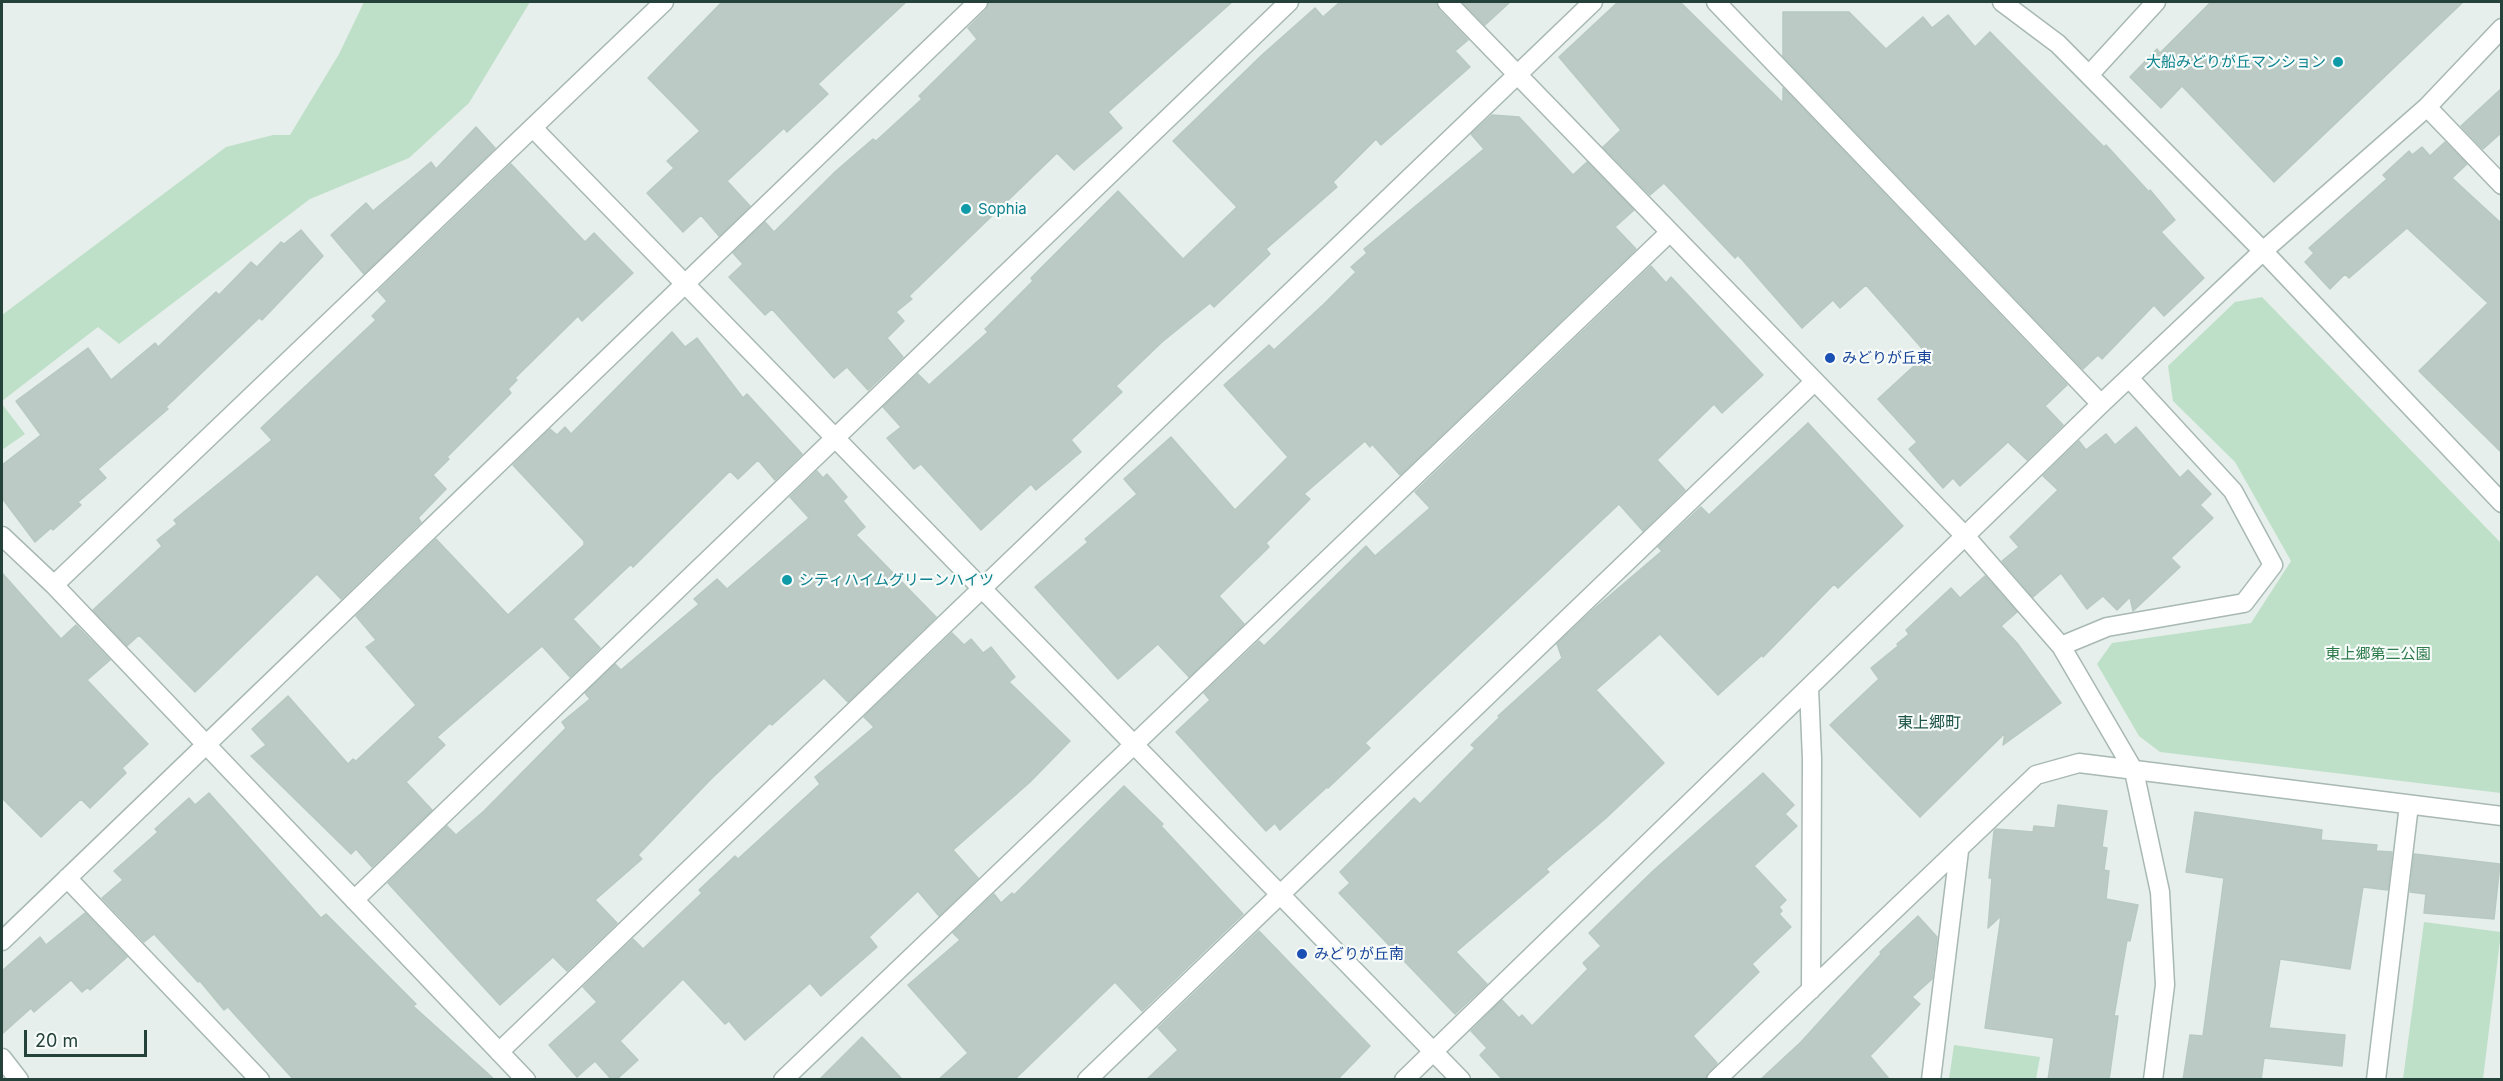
<!DOCTYPE html>
<meta charset="utf-8">
<style>
body{margin:0}
#map{position:relative;width:2503px;height:1081px;overflow:hidden;background:#e6efeb;font-family:Inter,sans-serif}
canvas{display:block}
.frame{position:absolute;inset:0;border:3px solid #24423a;pointer-events:none}
.scale{position:absolute;left:24px;top:1030px;width:123px;height:27px;box-sizing:border-box;border:3px solid #24423a;border-top:0;padding-left:8px;font-size:18px;line-height:21px;white-space:nowrap;color:#24423a;-webkit-text-stroke:4px #f7fbf9;paint-order:stroke}
</style>
<div id="map">
<canvas width="2503" height="1081"></canvas>
<div class="frame"></div>
<div class="scale">20 m</div>
</div>
<script>
const c = document.querySelector('canvas').getContext('2d');
c.lineJoin = 'round';
function fill(path, color) { c.fillStyle = color; c.fill(path, 'evenodd'); }
function strokePath(path, color, width, dash) { c.strokeStyle = color; c.lineWidth = width; c.lineCap = dash ? 'butt' : 'round'; c.setLineDash(dash || []); c.stroke(path); }
function label(font, color, halo, rows, align = 'center') {
  c.font = font + ' Inter,"Noto Sans JP",sans-serif'; c.lineWidth = 4.5; c.setLineDash([]); c.textBaseline = 'middle'; c.strokeStyle = halo; c.fillStyle = color; for (const [text, x, y, turn = 0] of rows) {
    c.save(); c.translate(x, y); c.rotate((+turn || 0) * Math.PI / 180); c.textAlign = isNaN(turn) ? turn : align; if (halo) c.strokeText(text, 0, 0); c.fillText(text, 0, 0); c.restore();
  }
}
const green = new Path2D(`
 M364,2H530L469,103L409,158L310,199L119,344L98,327L2,401V315L226,147L273,135H290L339,54Z
 M2262,297L2501,543V793L2160,752L2139,736L2097,664L2112,643L2251,623L2291,561L2235,462L2173,401L2168,366L2235,302Z
 M2,404L25,434L2,450Z
 M2424,922L2501,932L2483,1079H2403Z
 M1954,1045L2040,1057L2036,1079H1949Z`);
const building = new Path2D(`
 M722,2H906L818,84L828,94L787,132L784,128L727,181L750,206L719,236L701,215L683,232L647,193L674,168L667,161L700,131L648,78Z
 M989,2H1232L1108,112L1122,128L1074,170L1057,153L909,296L912,299L896,312L904,321L887,338L903,357L868,390L847,367L834,378L772,309L765,315L729,277L743,264L733,253L765,222L774,232L836,171L873,139L876,141L922,99L919,96L977,39L968,28L986,10Z
 M1340,2H1436L1439,10L1468,40L1455,51L1470,67L1381,145L1376,139L1333,182L1337,187L1266,249L1270,254L1214,307L1210,303L1162,342L1116,386L1122,392L1071,440L1081,452L1036,490L1031,484L981,530L921,464L914,469L887,438L901,427L883,407L918,374L929,385L988,332L985,329L1033,281L1031,278L1118,191L1183,259L1237,207L1173,141L1262,55L1315,8L1323,17Z
 M1462,2H1510L1485,25Z
 M1618,2H1680L1783,103V88L2067,385L2045,406L2063,425L2027,460L2008,442L1960,486L1953,478L1943,488L1909,449L1917,442L1878,399L1927,354L1866,285L1840,308L1833,300L1802,328L1738,255L1735,258L1664,183L1650,195L1603,147L1621,130L1559,57Z
 M2211,2H2463L2274,182L2182,86L2161,108L2130,77L2157,49L2160,53Z
 M1783,12H1849L1886,49L1923,17L1932,28L1948,15L1975,47L1990,32L2104,147L2106,145L2149,192L2150,190L2175,220L2161,232L2204,278L2164,316L2154,305L2102,359L2098,355L2083,369L1783,56Z
 M2502,88V132L2483,149L2461,126Z
 M1492,115L1519,117L1573,175L1587,162L1634,210L1615,227L1636,249L1400,475L1372,444L1370,447L1365,441L1304,494L1310,499L1266,543L1269,547L1219,596L1244,624L1189,677L1158,644L1118,679L1035,587L1088,542L1085,539L1137,494L1124,479L1171,437L1235,510L1288,457L1224,385L1269,345L1274,350L1324,304L1356,272L1351,267L1367,253L1364,249L1484,149L1471,134Z
 M476,127L495,148L364,274L331,235L366,203L373,211L431,162L436,169Z
 M2445,142L2467,164L2452,178L2502,224V453L2419,371L2488,303L2407,228L2349,278L2345,274L2330,289L2305,262L2314,253L2309,248L2387,179L2383,175L2409,151L2412,155L2422,147L2430,156Z
 M511,164L585,242L594,233L633,273L582,321L578,316L515,378L517,380L508,389L511,393L447,457L449,459L433,475L446,489L418,518L421,522L341,599L317,574L195,692L139,635L127,646L93,610L162,546L157,540L177,524L174,520L272,440L261,428L376,320L372,316L387,301L378,291Z
 M301,230L323,256L262,320L259,318L166,407L168,409L98,469L106,478L78,502L81,505L53,530L51,528L35,542L2,498V465L41,435L16,401L88,348L111,380L155,343L158,347L216,292L219,295L251,262L257,267L281,242L284,244Z
 M1651,266L1666,283L1671,277L1763,375L1722,413L1714,404L1657,460L1685,490L1643,531L1619,504L1365,743L1370,748L1328,788L1327,787L1280,830L1275,823L1266,831L1176,732L1210,700L1204,693L1259,641L1264,646L1366,546L1375,556L1430,508L1415,492Z
 M672,332L685,347L697,338L743,398L747,394L802,454L775,480L758,460L738,479L730,471L633,567L631,564L573,619L600,648L570,677L542,646L437,737L445,745L406,782L432,810L372,867L356,849L351,854L251,756L266,745L252,729L288,696L348,764L353,759L356,761L416,705L366,647L376,640L356,616L436,539L508,615L584,545V541L513,465L550,429L557,435L565,427L571,434Z
 M1808,423L1903,526L1838,588L1834,584L1763,657L1762,655L1718,695L1660,634L1596,690L1664,763L1606,818L1546,869L1549,872L1456,952L1487,984L1455,1014L1339,893L1350,883L1340,872L1414,798L1420,804L1475,748L1471,745L1500,717L1498,716L1562,658L1557,644L1594,609L1662,551L1658,547L1701,507L1709,515Z
 M2136,427L2180,478L2188,470L2211,494L2200,505L2213,518L2171,558L2180,567L2133,611L2130,597L2117,610L2103,596L2087,609L2061,573L2033,597L2002,561L2019,547L2010,537L2058,490L2043,476L2079,441L2086,450L2106,434L2115,445Z
 M817,471L823,478L827,474L847,497L843,501L865,527L856,535L936,617L848,702L824,678L772,725L770,723L711,779L638,855L642,859L595,900L617,923L567,971L553,957L500,1005L388,883L447,826L456,835L484,811L566,728L562,722L590,699L585,693L615,664L621,670L699,604L694,599L717,579L727,589L809,518L790,497Z
 M2,573L61,639L76,625L110,660L87,680L148,744L122,768L126,773L90,808L81,799L41,837L2,798Z
 M1985,576L2017,612L2001,626L2017,643L2061,703L2003,745L2005,733L1920,817L1830,725L1879,679L1871,668L1898,646L1897,644L1909,634L1906,630L1951,588L1960,598Z
 M952,633L964,645L971,639L983,653L991,647L1015,677L1009,682L1070,741L1030,782L953,850L978,878L939,916L918,891L869,937L877,947L821,996L810,983L745,1040L729,1021L725,1024L683,979L620,1041L638,1060L616,1080H612L595,1061L577,1077L549,1045L597,1002L583,987L633,939L643,949L702,893L699,890L735,856L738,859L820,784L815,777L874,727L864,717Z
 M1763,773L1794,805L1785,814L1797,826L1754,866L1786,900L1779,907L1782,911L1779,914L1791,927L1752,964L1759,972L1693,1036L1717,1063L1705,1080H1503L1480,1055L1487,1048L1471,1031L1502,1000L1519,1018L1522,1015L1532,1026L1588,969L1583,963L1601,946L1589,933L1653,871Z
 M1124,786L1163,824L1161,826L1243,914L1142,1011L1115,982L1014,1080H938L968,1053L908,985L960,940L953,933L994,894L1001,903L1012,893L1014,895Z
 M209,793L321,918L326,914L416,1004L413,1006L495,1080H294L228,1007L224,1010L200,981L198,982L154,934L144,942L102,898L123,880L114,871L158,832L155,829L189,798L195,805Z
 M2058,805L2107,811L2102,847L2107,848L2104,870L2109,871L2106,899L2138,905L2130,941L2127,940L2114,1016H2118L2109,1080H2048L2054,1038L1985,1028L2001,916L1988,928L1992,878H1989L1994,831L1996,829L2033,832L2034,826L2055,828Z
 M2195,812L2322,830L2321,840L2377,845L2376,851L2392,852L2388,890L2363,887L2350,969L2280,959L2269,1028L2345,1035L2342,1066L2264,1058L2261,1080H2183L2190,1035L2203,1036L2224,878L2186,872Z
 M2414,854L2500,864L2494,919L2424,913L2426,894L2410,892Z
 M85,913L127,957L90,990L88,987L82,992L71,980L34,1012L31,1008L2,1034V971L40,937L46,945Z
 M1918,916L1937,937L1932,979L1912,997L1920,1004L1870,1056L1890,1080H1760L1801,1042L1881,954L1880,952Z
 M1259,931L1370,1046L1337,1080H1146L1178,1050L1158,1028Z
 M862,1037L903,1080H819Z`);
const street = new Path2D(`
 M1447,2L1966,537L2061,646L2134,771L2160,892L2165,985L2153,1080
 M1716,2L2101,404
 M2002,2L2058,44L2263,251L2502,503
 M2089,75L2156,2
 M2427,107L2502,185
 M533,128L1461,1080
 M2,536L54,585L526,1080
 M54,585L664,2
 M2061,646L2107,627L2244,603L2273,565L2233,491L2129,378
 M1809,688L1812,759L1811,990
 M67,878L260,1080
 M354,900L1289,2
 M2,941L978,2
 M499,1052L1593,2
 M2,1058L19,1080
 M783,1080L1669,233
 M1087,1080L1814,382
 M1404,1080L2101,404L2263,251L2427,107L2502,28
 M1716,1080L2036,775L2079,763L2502,816
 M1931,1080L1959,851
 M2376,1080L2409,805`);
const markers = [
 [2338,62,6,"#0f9aa8"],
 [966,209,6,"#0f9aa8"],
 [1830,358,6,"#1a4fb4"],
 [787,580,6,"#0f9aa8"],
 [1302,954,6,"#1a4fb4"]
];
const cultureNames = [
 ["大船みどりが丘マンション",2326,62,"right"],
 ["Sophia",978,209],
 ["シティハイムグリーンハイツ",799,580]
];
const transitNames = [
 ["みどりが丘東",1842,358],
 ["みどりが丘南",1314,954]
];
const parkNames = [
 ["東上郷第二公園",2378,654]
];
const neighbourhoodNames = [
 ["東上郷町",1929,723]
];
fill(green, '#bfe0c8');
fill(building, '#bbcac4');
strokePath(building, '#b8c9c2', 1.5);
strokePath(street, '#a8b8b2', 21);
strokePath(street, '#fff', 18);
for (const [x, y, r, color] of markers) { const dot = new Path2D(); dot.arc(x, y, r, 0, 2 * Math.PI); c.fillStyle = color; c.fill(dot); strokePath(dot, '#f7fbf9', 2); }
label('15px', '#0d838f', '#f7fbf9', cultureNames, 'left');
label('15px', '#164399', '#f7fbf9', transitNames, 'left');
label('15px', '#2d7a4b', '#f7fbf9', parkNames);
label('16px', '#1f5548', '#f7fbf9', neighbourhoodNames);
</script>
